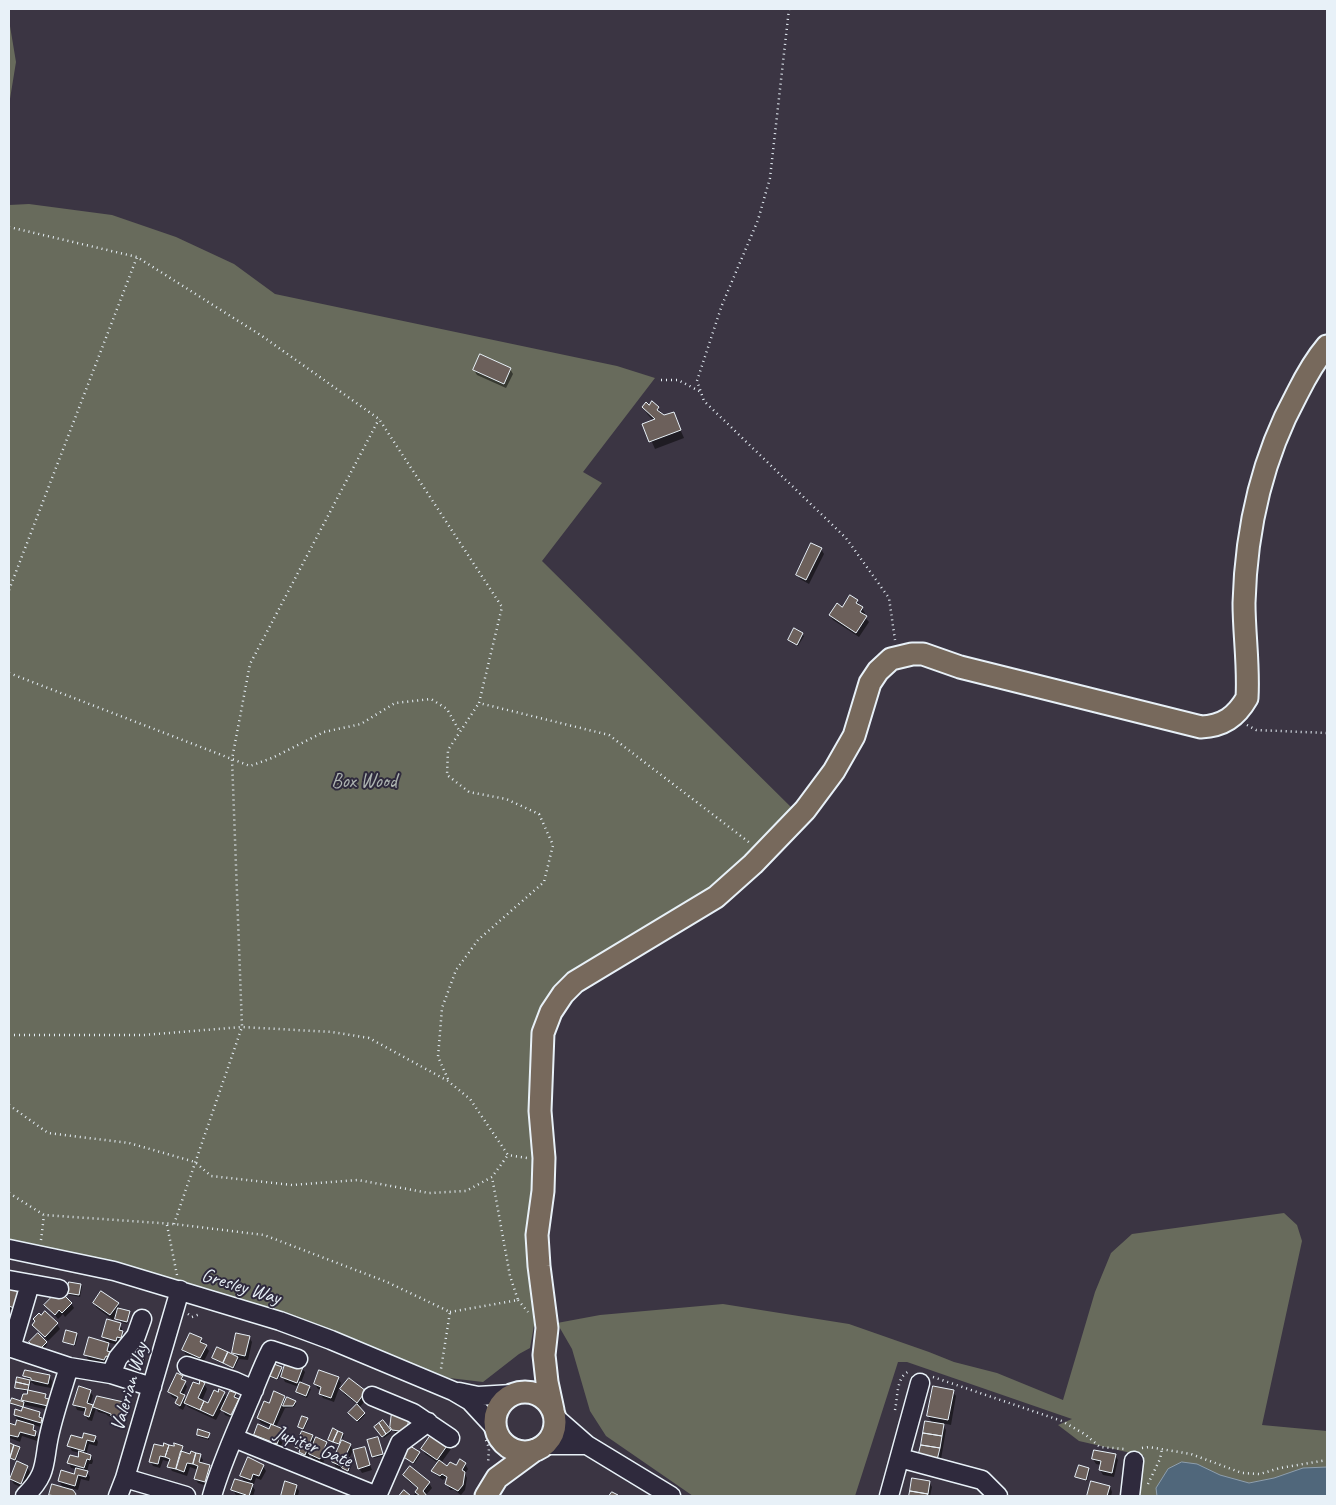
<!DOCTYPE html>
<style>
body{margin:0}
#map{position:relative;width:1336px;height:1505px;overflow:hidden;background:#3b3543;font-family:Caveat,sans-serif}
canvas{display:block}
.frame{position:absolute;inset:0;border:10px solid #e8f1f8;pointer-events:none}
</style>
<div id="map">
<canvas width="1336" height="1505"></canvas>
<div class="frame"></div>
</div>
<script>
const c = document.querySelector('canvas').getContext('2d');
c.lineJoin = 'round';
function fill(path, color) { c.fillStyle = color; c.fill(path, 'evenodd'); }
function strokePath(path, color, width, dash) { c.strokeStyle = color; c.lineWidth = width; c.lineCap = dash ? 'butt' : 'round'; c.setLineDash(dash || []); c.stroke(path); }
function label(font, color, halo, rows, align = 'center') {
  c.font = font + ' Caveat,sans-serif'; c.lineWidth = 4; c.setLineDash([]); c.textBaseline = 'middle'; c.strokeStyle = halo; c.fillStyle = color; for (const [text, x, y, turn = 0] of rows) {
    c.save(); c.translate(x, y); c.rotate((+turn || 0) * Math.PI / 180); c.textAlign = isNaN(turn) ? turn : align; if (halo) c.strokeText(text, 0, 0); c.fillText(text, 0, 0); c.restore();
  }
}
const green = new Path2D(`
 M9,20L16,62L9,105Z
 M29,204L112,215L176,237L234,264L275,294L617,366L655,378L583,472L602,483L542,561L795,811L719,884L554,995L540,1157L536,1314L530,1348L519,1354L483,1382L449,1378L384,1354L37,1246L9,1240V205Z
 M1284,1213L1297,1225L1302,1241L1262,1425L1327,1431V1496H1138L1144,1456L1079,1441L1058,1425L1072,1419L907,1362H898L855,1496H693L606,1436L590,1411L572,1349L557,1323L600,1315L723,1304L849,1324L929,1352L954,1362L997,1373L1063,1400L1095,1292L1111,1253L1132,1234Z`);
const water = new Path2D(`
 M1182,1462L1197,1464L1220,1475L1249,1483L1274,1478L1303,1468L1327,1467V1496H1157L1156,1488L1168,1469Z`);
const shadow = new Path2D(`
 M510,369L513,374L506,388L477,375L474,370Z
 M643,407L658,408L663,416L673,413L684,438L655,449L644,424L654,421L648,415Z
 M821,549L824,554L809,584L800,579L797,574Z
 M857,601L865,613L864,616L869,622L859,637L833,620L830,615Z
 M795,630L804,636L798,646L789,640Z
 M81,1285L82,1287L80,1297L70,1295L68,1293Z
 M9,1289L22,1295L19,1313L9,1309Z
 M71,1303L74,1308L65,1317L63,1314L58,1319L46,1305Z
 M94,1304H118L121,1310L129,1312L130,1314L127,1324L118,1321L117,1319L118,1312L113,1320L97,1308Z
 M57,1324L60,1329L48,1341L34,1325Z
 M120,1324L125,1337L123,1342L120,1341L118,1345L107,1342L111,1349L110,1353L113,1358L107,1365L88,1360L86,1355L107,1344L103,1337Z
 M76,1334L78,1336L75,1346L66,1343L65,1341Z
 M249,1337L252,1342L248,1360L239,1359L234,1369L215,1360L214,1358L235,1357L233,1353Z
 M201,1339L209,1351L203,1363L186,1355L183,1350Z
 M46,1343L47,1345L40,1352L32,1344Z
 M144,1357L145,1359L142,1369L132,1366L130,1364Z
 M281,1368L283,1373L302,1368L305,1372L301,1383L311,1389L307,1398L298,1394L297,1392L299,1387L285,1382L281,1374L278,1380L269,1377L268,1375Z
 M25,1376H49L52,1381L51,1388L35,1385L31,1382L29,1392L45,1395L51,1405L50,1410L25,1405L23,1408L13,1405V1399L24,1403L23,1400L28,1396L29,1392L18,1389L16,1387L27,1381Z
 M182,1377L187,1387L183,1396L186,1400L199,1386L204,1384L207,1389L202,1401L209,1404L224,1393L228,1399L235,1394L241,1404L234,1419L225,1415L222,1409L216,1420L188,1407L186,1404L183,1410L179,1408L177,1403L178,1400L172,1397L169,1392Z
 M338,1378L341,1383L334,1402L323,1398L320,1394L322,1390L318,1389L315,1384Z
 M349,1379L368,1397L359,1408L365,1415L358,1422L351,1415L358,1405L344,1394L341,1390Z
 M90,1391L93,1396L90,1405L94,1409L97,1397L127,1404L130,1409L125,1424L115,1421L113,1418L108,1416L106,1414L98,1412L96,1408L92,1421L88,1420L85,1415L86,1412L77,1410L75,1405Z
 M953,1392L956,1396L951,1425L942,1423L946,1430L940,1465L922,1461L932,1423L928,1416Z
 M284,1397L286,1401H295L296,1404L294,1407L285,1408L276,1427L282,1430L285,1435L280,1449L258,1440L255,1435L270,1430L271,1427L261,1423L258,1418L270,1405Z
 M39,1413L44,1424L43,1428L32,1424L38,1437L37,1441L22,1436L20,1442L10,1438V1425L16,1427L18,1421L15,1415Z
 M393,1414L411,1421L409,1436L396,1434L391,1426Z
 M307,1419L308,1421L303,1432L312,1436L315,1442L326,1443L329,1447L323,1463L313,1459L310,1454L308,1459L303,1457L297,1447L304,1430L299,1427Z
 M383,1422L391,1433L384,1438L376,1427Z
 M435,1431L451,1449L441,1463L448,1468L465,1464L468,1469L465,1474L467,1478L465,1490L461,1495L454,1490H450L446,1482L447,1479L445,1478L443,1480L436,1475L433,1471L438,1463L425,1454L423,1449Z
 M209,1434V1440L199,1437L198,1435Z
 M343,1434L344,1436L341,1441L350,1445L353,1450L349,1459L353,1462L349,1472L336,1467L333,1462L341,1446L329,1440Z
 M95,1437L98,1442L97,1446L89,1444L86,1455L91,1456L93,1461L92,1464H89L87,1472L90,1477L89,1481L81,1479L78,1490L70,1488L75,1496H52L51,1494L63,1488L59,1481L75,1475L76,1469L71,1468L69,1463L79,1458L80,1453L72,1451L69,1446L83,1440Z
 M378,1440L383,1456L374,1458L373,1456Z
 M10,1445L20,1450L16,1461L9,1458Z
 M182,1447L184,1454L200,1455L203,1460L202,1464L209,1466L212,1471L207,1486L198,1483L195,1479L198,1470L190,1467L187,1476L172,1471L169,1466L170,1462L163,1460L160,1468L153,1466L150,1461L174,1448Z
 M364,1448L372,1470L362,1473L359,1468Z
 M419,1453L420,1455L414,1464L404,1456Z
 M1115,1455L1118,1460L1114,1477L1103,1475L1100,1470L1101,1465L1096,1464L1093,1459Z
 M263,1466L266,1471L261,1480L256,1478L254,1484L251,1483L255,1490L253,1496L236,1495L233,1490L245,1483L241,1476Z
 M27,1467L30,1472L23,1488L14,1484L11,1479Z
 M1089,1469L1090,1471L1087,1481L1078,1478L1077,1476Z
 M404,1475L429,1483L432,1488L426,1495L427,1496H413L419,1489L407,1480Z
 M913,1480L929,1482L932,1487L930,1496H910Z
 M1092,1482L1110,1487L1112,1492L1111,1496H1088Z
 M286,1483L296,1486L299,1491L298,1496H282Z`);
const building = new Path2D(`
 M480,354L511,368L504,384L473,370Z
 M652,401L659,407L657,410L664,415L674,412L681,430L649,442L642,424L655,419L642,407L646,402L649,405Z
 M811,543L822,548L806,580L796,575Z
 M850,595L858,600L856,603L863,607L860,612L867,616L856,633L829,615L837,603L842,607Z
 M794,628L803,633L797,645L788,640Z
 M69,1282L81,1284L79,1295L67,1293Z
 M9,1288L23,1294L16,1309L9,1306Z
 M59,1290L72,1303L62,1313L59,1310L55,1315L44,1305Z
 M101,1291L119,1303L110,1315L93,1303Z
 M118,1308L130,1311L127,1322L115,1319Z
 M45,1311L58,1323L45,1337L32,1325L35,1321L33,1319L39,1313L41,1315Z
 M107,1319L121,1323L119,1330L123,1331L121,1338L117,1337L116,1341L102,1337Z
 M66,1330L77,1333L74,1345L63,1342Z
 M38,1333L47,1342L38,1351L29,1342Z
 M190,1333L202,1338L200,1342L207,1345L200,1358L182,1350Z
 M236,1333L250,1336L245,1356L232,1353Z
 M89,1337L109,1343L107,1351L111,1352L109,1357L106,1356L104,1360L84,1355Z
 M217,1347L228,1352L223,1363L212,1358Z
 M132,1352L144,1356L141,1368L129,1364Z
 M228,1352L238,1357L233,1368L223,1363Z
 M286,1361L303,1367L297,1383L281,1377Z
 M271,1363L282,1367L277,1379L267,1375Z
 M25,1370L50,1375L48,1384L31,1380V1378L23,1376Z
 M319,1370L339,1377L331,1398L319,1394L321,1387L314,1384Z
 M177,1373L183,1376L181,1379L186,1381L180,1393L185,1395L180,1406L175,1403L178,1397L168,1392Z
 M17,1377L30,1380L29,1385L16,1382Z
 M349,1378L366,1391L357,1403L340,1389Z
 M200,1380L205,1383L198,1398L204,1401L200,1410L184,1403L193,1382L199,1384Z
 M16,1382L29,1385L28,1390L15,1388Z
 M300,1382L310,1386L306,1396L296,1392Z
 M79,1386L91,1390L87,1403L93,1405L89,1417L84,1415L86,1408L73,1405Z
 M933,1386L954,1390L948,1420L927,1416Z
 M219,1389L225,1392L213,1416L200,1410L204,1401L208,1403L214,1390L218,1392Z
 M28,1390L46,1394L45,1398L49,1399L48,1406L21,1400L23,1394H27Z
 M230,1391L236,1393L234,1397L239,1399L231,1415L221,1410Z
 M274,1391L285,1396L273,1425L257,1418L264,1401L269,1403Z
 M97,1396L128,1403L123,1420L111,1416V1414L93,1407Z
 M287,1397L296,1401L293,1406H283Z
 M12,1398L24,1402L23,1407L10,1403Z
 M357,1404L365,1413L357,1421L348,1413Z
 M23,1407L40,1412L39,1417L42,1418L41,1423L14,1415L15,1409L21,1411Z
 M392,1412L409,1415L407,1432L392,1430L390,1427Z
 M302,1416L308,1418L303,1429L298,1427Z
 M17,1420L34,1425L33,1430L36,1431L35,1436L20,1432L18,1437L9,1435V1423L15,1425Z
 M383,1420L391,1430L386,1434L379,1423Z
 M925,1421L944,1424L942,1436L923,1433Z
 M379,1423L386,1434L382,1437L374,1427Z
 M258,1424L269,1429L271,1424L283,1429L277,1444L254,1435Z
 M333,1428L338,1431L333,1442L328,1440Z
 M198,1429L210,1433L208,1438L197,1435Z
 M435,1429L449,1443L437,1460L421,1449Z
 M302,1431L313,1435L305,1455L299,1452L300,1449L295,1447Z
 M338,1431L343,1433L339,1444L333,1442Z
 M84,1433L96,1436L94,1442L87,1440L84,1451L67,1446L71,1435L82,1438Z
 M923,1433L942,1436L940,1448L921,1445Z
 M316,1437L327,1442L320,1459L309,1454Z
 M378,1437L383,1454L372,1457L367,1440Z
 M342,1440L351,1444L341,1466L332,1462Z
 M10,1443L14,1445L10,1458L9,1457Z
 M164,1443L169,1445L165,1457L160,1456L158,1464L149,1462L154,1444L163,1446Z
 M174,1443L183,1446L176,1469L167,1467L170,1459L165,1457L169,1445L174,1446Z
 M14,1445L20,1447L15,1460L10,1458Z
 M921,1445L940,1448L937,1460L918,1457Z
 M410,1446L420,1452L413,1463L402,1456Z
 M365,1447L370,1465L358,1469L353,1450Z
 M1094,1450L1116,1454L1112,1473L1099,1470L1101,1461L1092,1459Z
 M79,1451L91,1455L90,1460L87,1459L84,1468L67,1463L70,1455L78,1457Z
 M181,1451L190,1454L191,1451L196,1453L193,1464L187,1463L184,1472L176,1469Z
 M196,1453L201,1454L199,1462L210,1465L205,1482L194,1479L198,1466L193,1464Z
 M248,1457L264,1465L259,1476L253,1474L251,1480L240,1476Z
 M347,1457L352,1459L348,1471L342,1468Z
 M460,1459L466,1463L462,1470L465,1472L463,1485L458,1491L445,1484L447,1477L442,1474L440,1476L431,1471L439,1460L447,1466L450,1462L456,1465Z
 M17,1461L28,1466L21,1484L10,1479Z
 M1079,1465L1089,1468L1086,1480L1075,1477Z
 M410,1466L430,1482L423,1491L427,1496H420L415,1492L418,1488L403,1475Z
 M76,1468L88,1471L86,1477L78,1475L75,1486L58,1481L61,1470L74,1474Z
 M912,1478L930,1481L928,1494L910,1491Z
 M235,1479L253,1484L249,1496H251H245L246,1495L231,1490Z
 M285,1481L297,1485L294,1496H281Z
 M1091,1481L1110,1486L1107,1496H1087Z
 M52,1484L73,1490L76,1494L75,1496H55L49,1495Z
 M404,1490L411,1496H399Z
 M910,1491L928,1494L927,1496H909Z
 M612,1492L618,1495V1496H609Z`);
const path = new Path2D(`
 M789,9L770,178L758,220L722,305L697,381L704,401L846,538L889,598L895,640
 M9,227L137,257L262,336L379,419L502,607L479,703L609,735L750,843
 M661,380H678L701,392
 M9,590L137,257
 M9,673L250,766L272,758L324,732L361,724L395,703L431,699L447,709L460,732
 M1247,725L1256,730L1327,733
 M9,1035H144L242,1027L332,1032L369,1038L448,1081L470,1099L508,1155L527,1158
 M448,1079L438,1057L442,1008L456,970L478,940L544,882L553,845L539,814L506,799L469,792L447,775L448,750L479,703
 M9,1105L48,1133L129,1143L195,1162L211,1176L292,1185L358,1180L429,1193L466,1191L492,1177L508,1155
 M9,1193L44,1215L174,1224L264,1235L387,1282L450,1312L441,1369
 M174,1224L242,1027L232,759L250,664L379,419
 M167,1225L177,1275
 M41,1240L44,1215
 M518,1300L528,1312
 M450,1312L518,1300L510,1276L492,1177
 M188,1314L192,1317L200,1314
 M933,1377L1062,1421L1086,1435L1100,1447L1124,1449
 M895,1410C898,1396 896,1376 910,1371
 M486,1440L489,1448L488,1464
 M1142,1448L1149,1447L1191,1454L1242,1473L1260,1474L1280,1468L1327,1460
 M1148,1484L1160,1459L1162,1449`);
const minor = new Path2D(`
 M9,1249L114,1271L280,1321L331,1340L453,1391L470,1401L495,1428
 M9,1280L59,1289
 M9,1347L69,1367L111,1374L152,1387
 M11,1348L30,1284
 M187,1366L234,1381L254,1390
 M111,1374L118,1358L136,1336L142,1319
 M459,1392L478,1396L512,1394
 M372,1396L413,1413L450,1438
 M555,1417L587,1445L671,1496
 M234,1438L377,1496
 M544,1445H587
 M900,1458L982,1480L998,1496
 M125,1478L186,1496
 M25,1496C48,1473 43,1464 49,1436C54,1413 62,1390 69,1367
 M118,1496L125,1478L180,1290
 M212,1496C221,1464 235,1434 248,1403C256,1385 262,1367 271,1350L298,1359
 M377,1496L400,1443L428,1422
 M889,1496L920,1383
 M1130,1496L1134,1461`);
const major = new Path2D(`
 M495 1422a30 30 0 1 1 60 0a30 30 0 1 1-60 0Z
 M553,1410L547,1382L544,1355L547,1328L539,1266L537,1235L543,1191L544,1158L540,1111L543,1033L551,1012L563,994L575,982L716,897L753,864L805,810L834,771L854,736L870,683L878,671L891,659L912,654H923L960,667L1201,727C1223,726 1236,717 1247,698C1249,666 1244,634 1244,603C1246,530 1262,458 1297,394C1305,378 1315,360 1327,346
 M486,1496L497,1478L535,1450`);
const parkNames = [
 ["Box Wood",364,782]
];
const streetNames = [
 ["Gresley Way",241,1287,17],
 ["Valerian Way",130,1387,-74],
 ["Jupiter Gate",313,1447,22]
];
fill(green, '#686b5c');
fill(water, '#50677b');
strokePath(water, '#8d9ead', 1);
fill(shadow, '#0007');
fill(building, '#6c605b');
strokePath(building, '#e8f1f8', 1);
strokePath(minor, '#e8f1f8', 21);
strokePath(major, '#e8f1f8', 25);
strokePath(path, '#e8f1f8', 2.5, [1, 4]);
strokePath(minor, '#2f2a3d', 18);
strokePath(major, '#77695c', 21);
label('20px', '#aeb5b2', '#2f2a3d', parkNames);
label('20px', '#e8f1f8', '#2f2a3d', streetNames);
</script>
